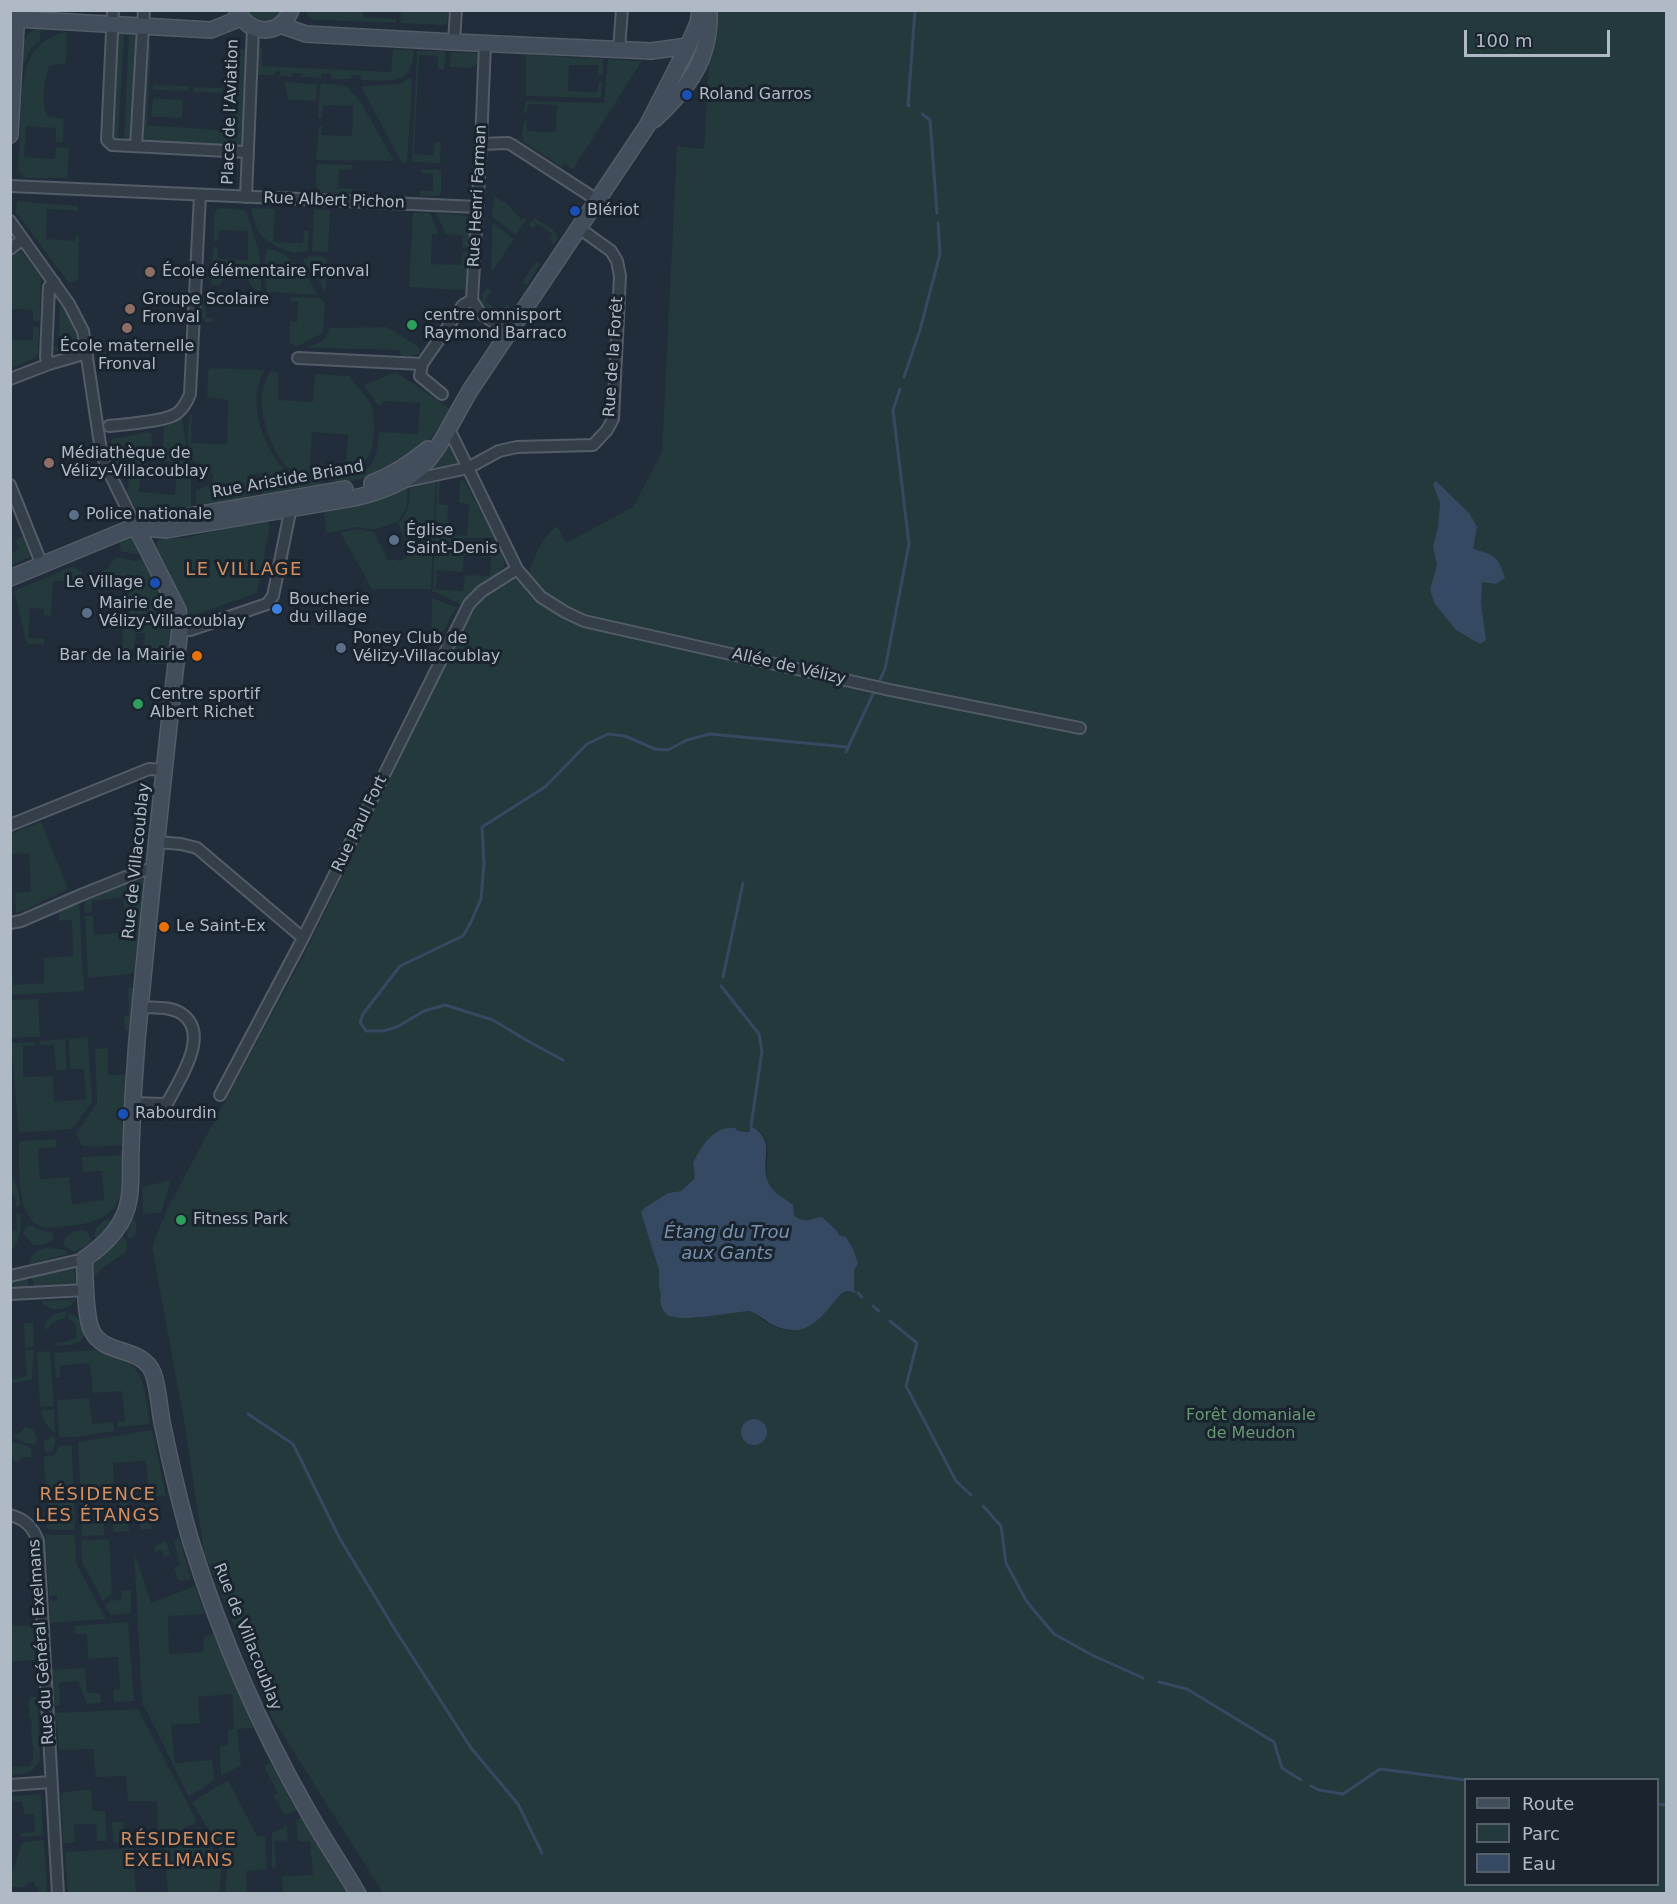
<!DOCTYPE html>
<meta charset="utf-8">
<style>
body{margin:0}
#map{position:relative;width:1677px;height:1904px;overflow:hidden;background:#212d3a;font-family:"DejaVu Sans",sans-serif}
canvas{display:block}
.frame{position:absolute;inset:0;border:12px solid #b0b9c6;pointer-events:none}
.legend{position:absolute;left:1464px;top:1778px;width:195px;height:108px;box-sizing:border-box;background:#1a242f;border:2px solid #56606b;margin:0;padding:8px 10px;list-style:none;font-size:18px;color:#b0b9c6}
.legend li{display:flex;align-items:center;gap:12px;height:30px}
.legend b{width:30px;border:2px solid #56606b}
.scale{position:absolute;left:1464px;top:30px;width:146px;height:27px;box-sizing:border-box;border:3px solid #b0b9c6;border-top:0;padding-left:8px;font-size:18px;line-height:21px;white-space:nowrap;color:#b0b9c6;-webkit-text-stroke:4px #1a242f;paint-order:stroke}
</style>
<div id="map">
<canvas width="1677" height="1904"></canvas>
<div class="frame"></div>
<ul class="legend">
<li><b style="height:8px;background:#434e5d"></b>Route</li>
<li><b style="height:16px;background:#23393b"></b>Parc</li>
<li><b style="height:16px;background:#354962"></b>Eau</li>
</ul>
<div class="scale">100 m</div>
</div>
<script>
const c = document.querySelector('canvas').getContext('2d');
c.lineJoin = 'round';
function fill(path, color) { c.fillStyle = color; c.fill(path, 'evenodd'); }
function strokePath(path, color, width, dash) { c.strokeStyle = color; c.lineWidth = width; c.lineCap = dash ? 'butt' : 'round'; c.setLineDash(dash || []); c.stroke(path); }
function label(font, color, halo, rows, align = 'center') {
  c.font = font + ' "DejaVu Sans",sans-serif'; c.lineWidth = 6; c.setLineDash([]); c.textBaseline = 'middle'; c.strokeStyle = halo; c.fillStyle = color; for (const [text, x, y, turn = 0] of rows) {
    c.save(); c.translate(x, y); c.rotate((+turn || 0) * Math.PI / 180); c.textAlign = isNaN(turn) ? turn : align; if (halo) c.strokeText(text, 0, 0); c.fillText(text, 0, 0); c.restore();
  }
}
const green = new Path2D(`
 M243,11H284C277,23 267,23 254,22Z
 M304,11H363V17L396,19V23L318,20L311,19Z
 M401,11H449L447,24L444,25L400,23Z
 M712,11H1666V1893H383L271,1716L204,1552L184,1421L152,1247L167,1209L306,951L470,614C486,593 504,579 529,571C537,551 540,540 557,526L566,543L633,507L662,452L677,146L704,149ZM752,1126C757,1130 764,1134 766,1140C771,1153 763,1169 768,1183C773,1194 784,1197 793,1205L794,1215C801,1222 810,1222 818,1217C829,1221 835,1234 846,1237L853,1249L858,1263L854,1271V1290L856,1292H844C824,1311 806,1342 773,1326C764,1322 758,1315 749,1311C725,1312 687,1324 666,1314L659,1287V1270L641,1213L644,1208L668,1193L681,1191L695,1178L693,1163L712,1135L738,1131L749,1132ZM1466,1780H1658V1884H1466Z
 M41,26L40,40L31,49L20,71C22,49 18,36 41,26Z
 M67,32L66,63L49,66C44,82 41,100 47,116L64,119L63,142H56V128L26,126L24,157L55,159L56,147L69,148L67,178H25L19,171L18,165C19,148 20,131 21,113C22,77 24,41 67,32Z
 M129,32L138,33L132,140H124Z
 M116,33H124L118,140H111Z
 M145,44H151L147,125L230,131L235,49L249,50L244,147L140,142Z
 M258,47L262,48V66L391,72L393,49L414,50C413,87 388,80 361,80L360,75H352L351,79H331V74L322,73L321,78L302,77V73H292L291,77L280,76V71H275V75H257Z
 M417,51H446L444,69H438V56L419,55L414,154L433,155L435,142H441L440,163L412,162Z
 M451,52L478,53L477,64L470,68L450,67Z
 M526,55L603,59V75H598V65H569L568,91L597,92L599,82H602L601,96L598,98L526,96Z
 M608,59L642,61L573,169L564,164L562,167L524,142L522,135L524,121H527V131L556,132L557,105L528,104L527,113H524L525,102L526,101L604,103Z
 M411,77L412,87L407,163L401,162L361,86L400,84Z
 M284,82L317,84L316,101L288,100Z
 M322,83L346,86L359,99L394,161L316,160L319,126H322L321,135L352,136L353,106L323,105L322,118H318L320,86Z
 M153,85L189,86V91L153,90Z
 M194,87L222,88V93L193,92Z
 M153,98L183,100L182,118L151,117Z
 M317,164L352,165L353,170L339,169L338,188L352,189V193L320,192C313,185 316,173 317,164Z
 M421,169L441,170V192L439,196H420V191H433V174L421,173Z
 M494,196L507,204L521,219L527,218L516,235L492,217Z
 M17,201L78,206V211L47,209L46,239L75,241L76,235H79L78,280L69,283L16,212Z
 M220,208L244,210L247,213L258,248L261,268V291C250,290 250,282 245,273L230,272L219,285H211L213,247L217,248L218,259L248,260V231L219,230L218,241H214V215L216,210Z
 M251,208L275,209L273,242L303,243L304,231H309L308,250C295,259 265,243 258,231C255,224 253,215 251,208Z
 M314,210H330L328,253L312,251Z
 M413,213H430L439,234H432L431,264L461,265L462,252H469L468,285L466,289L459,290L409,287Z
 M436,213L463,215L468,217L469,220L468,248L462,247L463,236L446,234Z
 M534,218L553,229L558,238L554,244L548,239L552,234L537,224L533,229L529,225Z
 M492,223L514,239L491,273Z
 M267,249C291,251 307,276 318,295L267,292C266,279 262,261 267,249Z
 M21,251L41,277L40,321H33V310L11,309V256Z
 M310,256L323,257L327,259L326,289L324,290L315,274L304,263V259Z
 M536,261L540,264L527,285L522,282Z
 M487,288L491,290L485,301L501,312L507,304L511,310L505,318C491,319 473,300 487,288Z
 M205,294L214,295V298H206V317L214,318L213,322H206L202,317L203,295Z
 M291,297L319,298L325,303L323,333L300,345L294,346L290,343V321L297,322L298,302L291,301Z
 M60,301L72,319L78,340C74,349 60,354 52,349L51,346L58,348Z
 M33,326L39,327L38,355L35,358L11,368V340H33Z
 M387,327L419,347L420,354L402,357L399,350L306,348C317,343 327,341 329,328Z
 M210,368L265,370C262,375 259,381 258,387C251,415 271,469 300,480C306,482 316,482 323,481L322,486L263,496L260,473L247,475L251,498L198,507L196,503V491L212,483L213,476L209,467C205,465 199,464 195,462C186,456 186,421 192,413L191,443L227,444L228,400L207,397L208,371Z
 M270,371L278,372V400L313,402L315,374L349,376C356,385 365,393 370,403C374,409 374,419 374,426C374,457 367,469 335,475L334,467H346L348,435L312,432L310,465L322,466L323,476C310,476 297,475 287,467C271,453 257,409 263,388C264,383 268,377 270,371Z
 M396,372L450,409L433,435L421,448L378,475L335,485V479C370,473 376,468 379,432L418,434L420,403L383,401L382,405L377,404L364,385Z
 M182,416L191,480V507C174,510 146,519 133,504C130,501 128,495 126,491L128,488L130,456L123,455L122,481L110,441L113,439L147,432L152,433L151,460H141L139,492L175,495L177,462L162,461L164,424L165,422Z
 M448,442L457,456V464L429,470L428,468Z
 M464,480L494,538H464L463,546L500,547L505,563C501,577 470,589 460,604L432,591L433,589L463,591L465,575L490,576L491,557L464,555L463,572L437,570L436,588H433L437,481H440L439,504L448,505L447,534L467,536L469,504L459,503L460,482Z
 M436,482L431,589H372L340,532L358,529L374,532L388,560L394,559L399,561L406,558L409,550L398,523C408,515 410,501 410,488Z
 M408,487L407,505L399,521L374,530L358,527L326,533L324,507Z
 M263,519L268,522L270,526L257,593L191,616L187,614L182,600L158,551L156,544L157,541C167,537 178,539 189,537Z
 M25,535L33,556L11,565V555L19,547L14,541Z
 M128,536L137,541L144,551L136,554L121,551L119,538Z
 M116,557L135,561L142,559L172,616L170,665L123,661C140,656 144,652 145,634L136,633L134,648L130,651L122,652L125,585L96,583L97,574L107,569Z
 M73,566L82,573L81,581H53L51,616L44,615V609L30,608L28,638L44,639V645L29,644L26,641L14,591Z
 M432,598L457,608L449,620L437,647L431,646Z
 M41,822L68,889L23,911L16,913L15,893L31,891L29,853L11,854V834Z
 M142,879L145,881L137,971L129,974L88,978L85,916H93L94,935L126,932L123,897L92,901V912L85,913L84,898Z
 M79,899L84,991L11,995L10,934L13,985L44,983V958L73,956L72,920L59,921V908Z
 M128,988H134L131,1031L125,1029L124,1016L129,1015Z
 M38,999L40,1037L12,1038L11,1000Z
 M88,1037L92,1102L72,1129L19,1133L11,1043L35,1042V1045L23,1046V1077L53,1076L54,1102L86,1099L84,1069H70L69,1039Z
 M65,1039L67,1070H56L54,1045H40L39,1041Z
 M108,1048V1075L127,1074L123,1145L95,1147L82,1146L76,1134L97,1103L95,1049Z
 M56,1139L57,1147L38,1149L40,1179L69,1177L72,1204L104,1200L102,1171L83,1172L82,1157L122,1155C122,1169 124,1188 118,1201C108,1223 80,1225 58,1227C54,1227 49,1228 45,1228C39,1227 33,1222 30,1218C17,1202 19,1161 19,1141Z
 M11,1175C17,1184 20,1194 20,1205L16,1207L15,1196H11Z
 M171,1180L161,1213L143,1214L142,1187Z
 M16,1212L21,1214C21,1227 21,1241 11,1251L12,1231L17,1230Z
 M134,1218L137,1223L135,1236L130,1239L127,1237L126,1231L130,1220Z
 M106,1219L112,1220L98,1239H95L94,1235L97,1227Z
 M31,1225L38,1229L53,1233L54,1239L44,1245H33L23,1233L26,1228Z
 M81,1230L87,1231L91,1239V1243L74,1252L65,1246C61,1236 73,1231 81,1230Z
 M120,1234C127,1239 129,1245 125,1253L102,1268L96,1275L90,1276L92,1259Z
 M48,1248L65,1250L68,1254L29,1264C30,1253 39,1249 48,1248Z
 M73,1265L77,1288L36,1291L31,1275Z
 M27,1276L30,1291L11,1292V1280Z
 M76,1299C69,1312 50,1313 41,1302L42,1301Z
 M62,1312H66L65,1318L53,1322L46,1330L44,1327C47,1318 53,1314 62,1312Z
 M69,1313C79,1315 90,1331 81,1340C75,1346 64,1345 56,1346L55,1343L68,1341L76,1338C78,1328 76,1322 67,1318Z
 M24,1323H33L34,1347L25,1348Z
 M25,1350H34L32,1378L31,1380L11,1383V1380L27,1376Z
 M96,1350C146,1362 143,1379 150,1424L118,1427L117,1422L125,1421L122,1391L93,1393L90,1363L60,1366V1377H56L54,1353Z
 M50,1351L54,1406L40,1407L37,1352Z
 M89,1398L92,1424L113,1422L114,1431L76,1437H59L57,1400Z
 M43,1409L54,1410L55,1432C48,1430 45,1420 41,1413Z
 M25,1427L33,1430L37,1439L36,1444L26,1443L15,1438L14,1434L16,1435L21,1432Z
 M152,1430L166,1496L149,1497L146,1461L113,1463L114,1492L86,1493L87,1523H104V1535L82,1536L78,1442Z
 M52,1436L56,1438L54,1448L52,1451L46,1452L43,1446L44,1441Z
 M11,1442L26,1445L31,1448L32,1457L20,1458V1461H13L12,1457H11Z
 M63,1445L72,1446L75,1530H51L46,1528C53,1505 43,1480 44,1456L55,1455L57,1449Z
 M120,1495H128L129,1531L113,1532V1521L121,1520Z
 M139,1505H151L152,1529L140,1530Z
 M45,1533L50,1535H75L76,1563L106,1619L50,1623L49,1601L58,1600L57,1595L49,1596Z
 M179,1537L191,1579L182,1581L178,1580L174,1568L180,1565L174,1541Z
 M109,1539L112,1589L111,1595L103,1601L82,1562L81,1540Z
 M166,1541L171,1555L164,1557L162,1550L154,1552C155,1544 160,1543 166,1541Z
 M134,1551L151,1603L195,1586L205,1614L168,1616L169,1654L203,1652L204,1637L214,1633L253,1728L237,1729L241,1765L221,1776L220,1746L228,1745V1730L234,1729L232,1694L198,1697L200,1723L171,1725L175,1763L212,1760L215,1780L189,1797L142,1702Z
 M131,1590V1613L110,1615L105,1604L113,1599L115,1601L121,1599L122,1593L121,1591Z
 M128,1622L134,1701L114,1702L113,1690L120,1689L118,1657L88,1659L87,1634H75V1626Z
 M33,1625L35,1660L11,1662V1626Z
 M85,1668L87,1693H100L101,1703L87,1704L78,1681L59,1683L60,1705H55L52,1670Z
 M30,1697H37L40,1759C35,1773 24,1774 11,1775V1767L30,1766C38,1752 28,1737 32,1721L28,1715L30,1711L28,1706Z
 M138,1709L197,1822L159,1841L114,1843L111,1822H123L125,1838L158,1837L157,1801H128L126,1776L96,1777L93,1749L59,1750L55,1713Z
 M270,1762L296,1810L288,1814L283,1813L273,1795L278,1793L265,1769L266,1765Z
 M228,1780L257,1836H265L267,1869L246,1871L247,1893H225L228,1864L192,1802Z
 M91,1789L93,1811H105L107,1841H97L96,1824H74L75,1841L72,1843H63L61,1796L64,1792Z
 M41,1794L43,1835L22,1837L19,1833L35,1832L34,1814H24L22,1802H11V1796Z
 M301,1818L347,1893H283L282,1876L313,1875L310,1842L298,1841L296,1820Z
 M287,1826L288,1840L274,1842L276,1867L272,1868V1833Z
 M200,1827L222,1865L219,1893H168L164,1846Z
 M44,1840L47,1893H39V1887H35V1882L26,1883V1887H11V1872L16,1863L21,1844L25,1842Z
 M133,1848L136,1893H68L65,1852Z`);
const water = new Path2D(`
 M1436,481L1470,514L1477,527L1473,549C1495,555 1498,556 1505,578L1496,584L1482,582L1481,603L1486,640L1480,644L1456,630L1435,604L1430,590L1437,565L1433,546L1438,528L1440,503L1433,484Z
 M751,1126C778,1142 759,1159 768,1182C773,1194 784,1197 793,1205L794,1215C805,1225 811,1218 822,1217L837,1231L839,1235L846,1237L853,1249L858,1263L854,1271V1290L858,1293C853,1292 848,1290 844,1292C840,1294 837,1299 834,1302C824,1315 809,1332 792,1330C769,1328 767,1318 749,1311C732,1312 678,1324 666,1314C663,1311 661,1306 660,1301L661,1295L659,1287V1270L641,1213L644,1208L668,1193L681,1191L695,1178L693,1163C702,1146 713,1126 735,1128L738,1131L749,1132Z
 M741 1432a13 13 0 1 1 26 0a13 13 0 1 1-26 0Z`);
const stream = new Path2D(`
 M909,106L908,105L915,10
 M922,114L930,120L937,213
 M904,377L920,330L940,254L938,223
 M880,680L885,669L909,544L893,410L900,389
 M846,752L873,694
 M723,977L743,883
 M721,986L759,1034L762,1051L751,1126
 M563,1060L526,1040L493,1020L445,1005L424,1011L397,1027L383,1031H366L360,1022L363,1014L400,966L463,936L471,922L481,899L484,863L482,827L545,787L587,744L608,734L625,736L655,749L668,750L687,740L710,734L847,747
 M858,1293L862,1297
 M873,1306L879,1311
 M890,1321L917,1343L906,1386L956,1481L971,1495
 M248,1414L293,1444L340,1539L394,1628L471,1748L518,1804L542,1853
 M983,1506L1001,1526L1006,1563L1027,1602L1054,1634L1092,1655L1143,1678
 M1159,1682L1187,1689L1274,1742L1282,1768L1301,1780
 M1311,1786L1319,1790L1343,1794L1380,1769L1466,1780
 M1658,1804L1666,1805`);
const street = new Path2D(`
 M113,10L107,140L112,145L247,152
 M454,42L456,10
 M485,43L481,144L472,300L480,313L508,332
 M619,49L622,10
 M481,144L508,143L512,145L597,200
 M136,146L144,10
 M10,186L478,207
 M246,197L253,28
 M10,221L69,304L83,331L100,444L105,464L136,527
 M10,249L23,239
 M298,358L422,364L463,305L472,300
 M49,364L46,357L49,287L54,282
 M422,364L420,376L442,394
 M10,379L49,364L87,353
 M109,426C125,424 163,422 176,414C183,409 187,402 190,394L200,195
 M448,427L517,569L541,597L565,612L584,621L890,690L1080,728
 M407,481L468,468L499,451L517,447L593,445L607,430L613,419L620,276L617,261L611,251L579,228
 M10,485L42,565
 M180,629L190,630L267,604L273,596L290,512V505
 M10,825L149,769L164,770
 M157,842L181,844L197,848L303,938
 M10,923L21,921L81,895L141,871L155,869
 M220,1095L303,938L469,604L482,591L517,569
 M133,1103L163,1104L168,1102C179,1080 211,1034 182,1014C171,1006 154,1008 141,1007
 M10,1276L84,1259
 M10,1294L86,1290
 M10,1515C25,1519 33,1527 38,1541L58,1894
 M10,1785L51,1782`);
const secondary = new Path2D(`
 M237,10C249,36 280,37 291,10
 M17,19L211,30L241,18
 M280,25L306,34L454,42L651,51L688,46
 M654,120C688,88 711,60 709,10
 M10,135L17,10
 M372,483C393,475 410,464 428,449
 M189,516L345,489
 M136,527L178,610L180,629C164,765 150,903 137,1040C134,1076 132,1112 131,1149C130,1165 132,1182 129,1199C125,1225 105,1245 84,1259C86,1278 84,1314 92,1331C104,1356 142,1346 153,1373C159,1389 159,1410 163,1427C171,1465 180,1504 191,1542C220,1634 258,1724 306,1808C322,1837 341,1865 358,1894
 M136,527L166,530L354,498C432,480 434,451 471,389L647,126L688,46L698,23L700,10
 M10,578L126,530L145,525`);
const markers = [
 [687,95,6,"#1a4fb4"],
 [575,211,6,"#1a4fb4"],
 [150,272,6,"#8d6e63"],
 [130,309,6,"#8d6e63"],
 [412,325,6,"#2e9e5b"],
 [127,328,6,"#8d6e63"],
 [49,463,6,"#8d6e63"],
 [74,515,6,"#5c6f8a"],
 [394,540,6,"#5c6f8a"],
 [155,583,6,"#1a4fb4"],
 [277,609,6,"#3f7fe0"],
 [87,613,6,"#5c6f8a"],
 [341,648,6,"#5c6f8a"],
 [197,656,6,"#e8710a"],
 [138,704,6,"#2e9e5b"],
 [164,927,6,"#e8710a"],
 [123,1114,6,"#1a4fb4"],
 [181,1220,6,"#2e9e5b"]
];
const poiNames = [
 ["Roland Garros",699,95],
 ["Blériot",587,211],
 ["École élémentaire Fronval",162,272],
 ["Groupe Scolaire",142,300],
 ["Fronval",142,318],
 ["centre omnisport",424,316],
 ["Raymond Barraco",424,334],
 ["École maternelle",127,347,"center"],
 ["Fronval",127,365,"center"],
 ["Médiathèque de",61,454],
 ["Vélizy-Villacoublay",61,472],
 ["Police nationale",86,515],
 ["Église",406,531],
 ["Saint-Denis",406,549],
 ["Le Village",143,583,"right"],
 ["Boucherie",289,600],
 ["du village",289,618],
 ["Mairie de",99,604],
 ["Vélizy-Villacoublay",99,622],
 ["Poney Club de",353,639],
 ["Vélizy-Villacoublay",353,657],
 ["Bar de la Mairie",185,656,"right"],
 ["Centre sportif",150,695],
 ["Albert Richet",150,713],
 ["Le Saint-Ex",176,927],
 ["Rabourdin",135,1114],
 ["Fitness Park",193,1220]
];
const streetNames = [
 ["Place de l'Aviation",231,112,-88],
 ["Rue Henri Farman",478,196,-87],
 ["Rue Albert Pichon",334,201,2],
 ["Rue de la Forêt",614,357,-86],
 ["Rue Aristide Briand",288,480,-10],
 ["Allée de Vélizy",789,667,13],
 ["Rue Paul Fort",360,824,-64],
 ["Rue de Villacoublay",137,861,-84],
 ["Rue de Villacoublay",247,1637,68],
 ["Rue du Général Exelmans",42,1642,-94]
];
const parkNames = [
 ["Forêt domaniale",1251,1416],
 ["de Meudon",1251,1434]
];
const neighbourhoodNames = [
 ["LE VILLAGE",244,570],
 ["RÉSIDENCE",98,1495],
 ["LES ÉTANGS",98,1516],
 ["RÉSIDENCE",179,1840],
 ["EXELMANS",179,1861]
];
const waterNames = [
 ["Étang du Trou",727,1233],
 ["aux Gants",727,1254]
];
fill(green, '#23393b');
fill(water, '#354962');
strokePath(stream, '#354962', 3);
strokePath(street, '#535c68', 14);
strokePath(secondary, '#535c68', 18);
strokePath(street, '#353f4a', 10);
strokePath(secondary, '#434e5d', 15);
for (const [x, y, r, color] of markers) { const dot = new Path2D(); dot.arc(x, y, r, 0, 2 * Math.PI); c.fillStyle = color; c.fill(dot); strokePath(dot, '#1a242f', 2); }
label('16px', '#b0b9c6', '#1a242f', poiNames, 'left');
label('16px', '#b0b9c6', '#1a242f', streetNames);
label('16px', '#679870', '#1a242f', parkNames);
c.letterSpacing = '1.5px';
label('18px', '#d58d5d', '#1a242f', neighbourhoodNames);
c.letterSpacing = '0px';
label('italic 18px', '#7791af', '#1a242f', waterNames);
</script>
